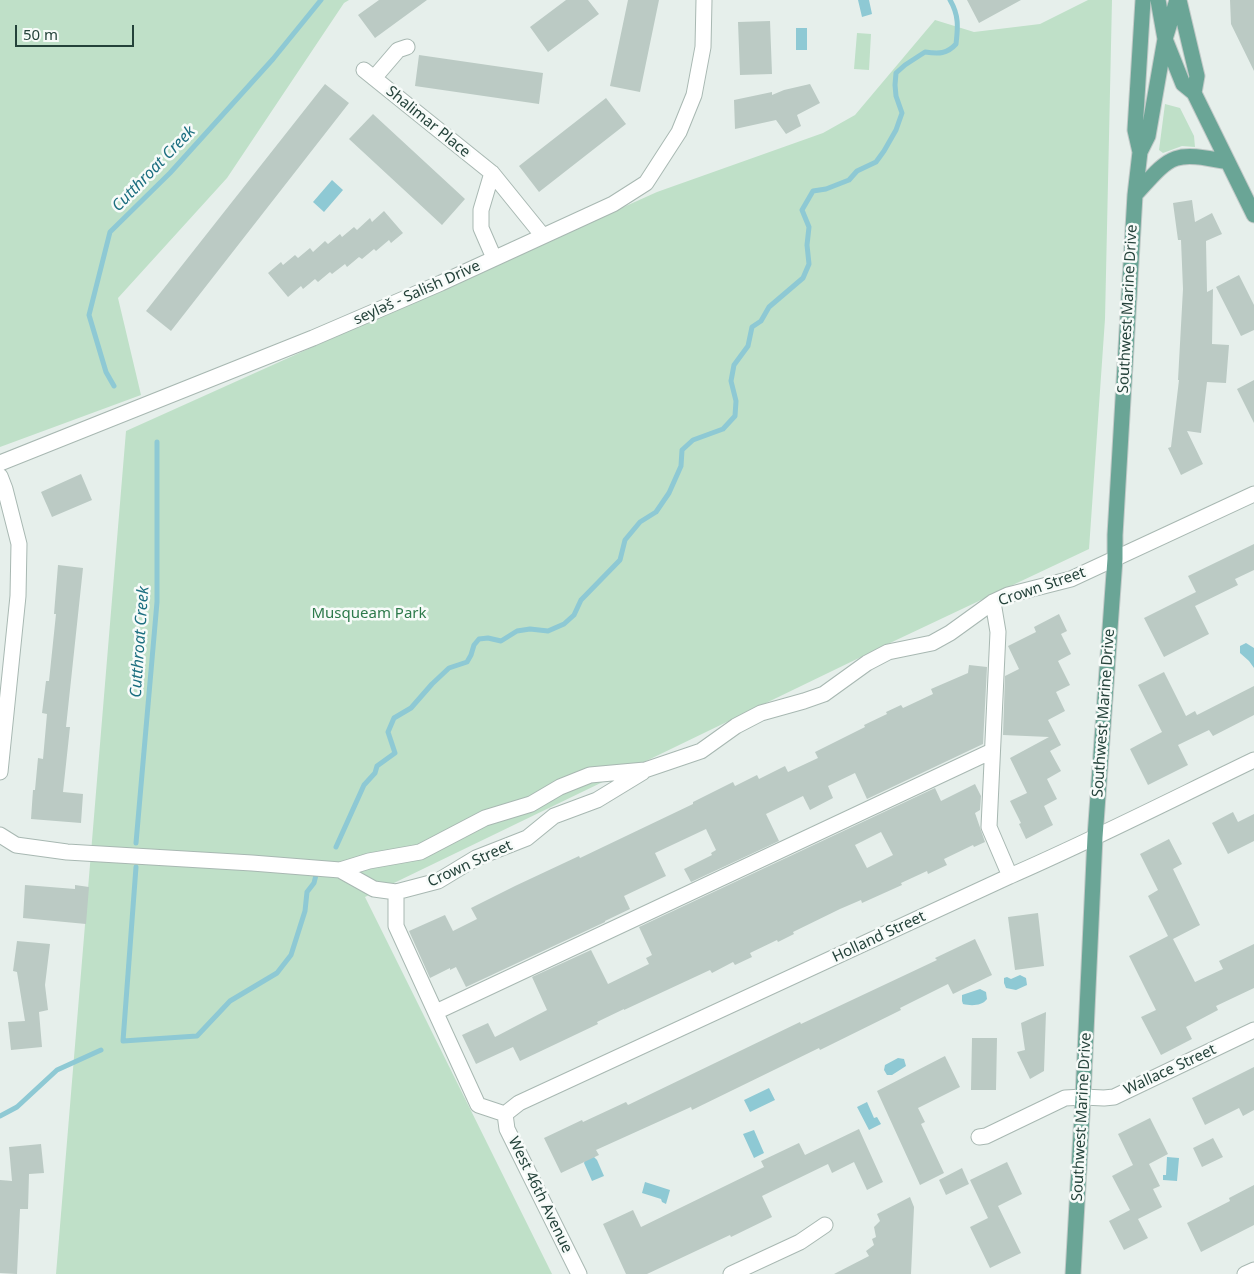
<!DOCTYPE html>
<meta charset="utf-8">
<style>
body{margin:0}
#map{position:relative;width:1254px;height:1274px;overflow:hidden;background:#e6efeb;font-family:"Noto Sans",sans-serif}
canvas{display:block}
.scale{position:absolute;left:15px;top:25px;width:119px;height:22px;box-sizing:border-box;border:2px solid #24423a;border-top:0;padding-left:6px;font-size:15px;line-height:18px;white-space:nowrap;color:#24423a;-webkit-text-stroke:4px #f7fbf9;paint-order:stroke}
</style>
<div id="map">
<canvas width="1254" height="1274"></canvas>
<div class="scale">50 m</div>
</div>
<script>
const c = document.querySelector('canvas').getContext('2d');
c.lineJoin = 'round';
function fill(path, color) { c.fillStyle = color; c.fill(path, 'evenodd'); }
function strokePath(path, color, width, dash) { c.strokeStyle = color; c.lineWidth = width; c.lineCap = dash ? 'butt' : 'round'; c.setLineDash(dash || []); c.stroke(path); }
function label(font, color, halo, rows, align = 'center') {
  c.font = font + ' "Noto Sans",sans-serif'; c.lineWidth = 5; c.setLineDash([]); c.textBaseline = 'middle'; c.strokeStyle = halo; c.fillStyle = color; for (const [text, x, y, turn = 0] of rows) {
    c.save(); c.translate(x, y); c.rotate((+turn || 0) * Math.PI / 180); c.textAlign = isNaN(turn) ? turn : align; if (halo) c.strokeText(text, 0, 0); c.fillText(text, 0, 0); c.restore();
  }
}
const green = new Path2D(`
 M0,0H349L344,3L227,178L118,298L141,395L0,447Z
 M1088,0H1112L1105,319L1089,549L890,643L365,897L552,1274H56L126,431L657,192L823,133L855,115L935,20L974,32L1040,24Z
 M857,33L871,34L869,70L854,69Z
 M1165,104L1180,108L1194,136L1195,147L1182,146L1163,153L1159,150Z`);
const water = new Path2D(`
 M858,0H869L872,14L862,17Z
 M796,28H807V50H796Z
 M332,180L343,190L324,212L313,202Z
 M1246,643L1254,648V668L1249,661L1240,653V646Z
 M1020,975L1026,978L1027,985L1016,990L1006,988L1004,983V978L1007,977L1011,979Z
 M980,989L986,992L987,999C982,1006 971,1006 963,1004L962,1001V995Z
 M898,1058L904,1059L906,1066L892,1075H887L884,1070L885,1065Z
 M769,1088L775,1100L750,1112L744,1100Z
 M867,1102L874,1118L877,1117L881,1124L869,1130L857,1107Z
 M754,1130L764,1153L754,1158L743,1134Z
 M593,1156L597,1160L604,1176L592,1181L584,1163L585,1160Z
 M1167,1157L1179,1158L1177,1181L1163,1180V1175H1166Z
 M645,1182L670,1190L666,1204L662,1202L661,1199L642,1193Z`);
const stream = new Path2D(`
 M114,386L106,372L89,315L110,232L170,173L273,59L321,0
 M136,843L157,602V442
 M336,847L364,785L375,773L377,766L395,753L388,732L394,718L411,708L432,684L449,668L467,662L471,655L474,645L479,639L488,638L501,641L517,631L530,629L548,631L564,624L574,615L581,600L620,560L625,540L640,522L656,512L669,493L681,466L682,450L693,440L723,429L735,416L736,401L731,381L734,365L748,346L752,327L761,321L769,307L803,278L809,264L807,245L809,227L802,210L813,191L826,189L849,180L857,171L876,162L884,151L896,130L902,113L896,96L895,85L896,73L905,65L925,52C939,54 947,54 956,44C958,27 959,15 950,0
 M136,867L123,1041L197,1036L230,1001L277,973L291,955L305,911L307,892L314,883L316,875
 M0,1116L17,1107L57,1070L101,1050`);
const building = new Path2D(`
 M379,0H427L375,38L358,15Z
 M566,0H588L599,14L548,52L530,27Z
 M628,0H659L640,92L610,86Z
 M967,0H1021L979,23Z
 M1230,0H1254V71L1231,24Z
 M770,21L772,74L740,75L738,22Z
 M419,55L543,73L539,104L415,86Z
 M325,84L349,103L171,331L146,311Z
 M810,84L820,103L797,115L801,126L786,134L776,120L735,129L734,100L772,92V95L784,90Z
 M606,98L626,124L539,192L519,166Z
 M373,114L465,199L442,225L349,139Z
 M1192,200L1195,222L1212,213L1222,234L1206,241L1207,292L1213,289L1212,344L1229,345L1226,383L1207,382L1201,433L1187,431L1203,464L1181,475L1168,448L1171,447L1179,380H1178L1183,289L1181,240H1178L1173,203Z
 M384,211L403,233L391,243L389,240L376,251L374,249L362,259L359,257L347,267L345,264L332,274L330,272L318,282L315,279L303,289L301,286L288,297L268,273L281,262L283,265L295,255L298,258L310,248L313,252L325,241L328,244L340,234L342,237L354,227L357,230L370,218L372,222Z
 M1239,275L1254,305V330L1241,336L1216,287Z
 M1254,380V423L1237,389Z
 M81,474L92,500L52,517L41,492Z
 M1254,544V570L1235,579L1238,585L1195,606L1209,634L1164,657L1144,618L1196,592L1188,576Z
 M58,565L83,568L66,727H70L63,792L83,794L81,823L31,819L33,790H35L38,758L43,759L47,714L42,713L46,681H49L56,614H54Z
 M1059,614L1067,631L1061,634L1071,654L1058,661L1070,685L1056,692L1065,711L1048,720L1061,745L1050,751L1061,771L1047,779L1057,799L1044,806L1053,825L1026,839L1019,824L1021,823L1010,801L1027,793L1010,758L1049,737L1003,735L1005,676L1019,669L1008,646L1036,632L1034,627Z
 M969,665L987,667L983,744L867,799L855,773L828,786L833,798L810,810L803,796L766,814L779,841L691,882L684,869L712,855L711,853L716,850L706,829L655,853L666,876L624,896L630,909L605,921V922L466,987L456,967L450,970V968L430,978L409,931L445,915L453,931L477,919L471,908L515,886L579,856L580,858L693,804V802L733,782L735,786L757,775L759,779L785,766L788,772L818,758L815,752L865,727L864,725L887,714L886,712L901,705L903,708L933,694L931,689L968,673Z
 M1164,672L1186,716L1195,711L1197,715L1254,686V715L1213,736L1209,730L1178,745L1188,765L1148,785L1130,749L1162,732L1138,685Z
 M975,784L981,796L980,810L975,813L985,842L974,847L973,845L944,859L947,865L928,874L927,871L901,883L902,885L862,903L861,900L840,909L793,932L794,934L778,942L777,940L750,953L752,957L735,965L733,962L712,973L710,970L624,1010V1009L597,1022L598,1024L520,1061L513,1047L476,1064L462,1035L488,1023L495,1037L547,1010L532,977L591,950L608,984L649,964L646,958L652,955L639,927L935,788L941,801ZM881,832L893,855L867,868L855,845Z
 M1233,812L1238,822L1254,814V841L1228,854L1212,823Z
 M1169,839L1182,864L1173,869L1200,925L1173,939L1195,982L1223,969L1219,961L1254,944V988L1216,1006L1218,1010L1186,1027L1192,1039L1161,1055L1141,1017L1156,1010L1129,956L1168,936L1148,896L1158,890L1140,854Z
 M25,885L75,889V885L89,887L86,924L23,918Z
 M1038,913L1044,966L1015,970L1008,917Z
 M975,939L992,975L953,994L948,984L900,1008L901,1010L820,1050L819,1048L692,1110L691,1107L596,1150L599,1155L561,1173L544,1138L582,1120L583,1122L626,1102L628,1105L800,1022L801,1024L937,960L935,958Z
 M17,941L50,944L45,985L48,1010L39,1012L42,1047L11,1050L8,1022L25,1021L17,972L13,971Z
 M1046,1012L1044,1071L1030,1079L1017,1052L1025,1050L1021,1023Z
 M972,1038H997L996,1090H971Z
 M945,1056L960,1087L918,1108L925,1122L921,1124L944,1173L920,1185L877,1091Z
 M1254,1067V1110L1243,1116L1239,1108L1205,1125L1192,1098Z
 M1150,1118L1168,1154L1149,1164L1160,1186L1153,1189L1162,1207L1138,1219L1148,1238L1124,1250L1109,1221L1130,1210L1112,1176L1133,1165L1118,1134Z
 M859,1129L883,1182L867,1190L854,1162L832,1173L828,1164L762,1196L772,1217L731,1237L730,1235L647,1274H626L603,1224L633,1210L641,1227L764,1167L761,1161L799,1143L805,1155Z
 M1213,1138L1223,1157L1202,1167L1193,1148Z
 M41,1144L44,1173L29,1174L28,1209H20L17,1274L0,1273V1180L12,1181L9,1147Z
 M1007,1162L1022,1194L998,1206L1021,1253L990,1268L970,1227L988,1218L970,1180Z
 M962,1168L969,1184L946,1195L939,1180Z
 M1254,1185V1225L1201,1252L1187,1223L1230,1201L1229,1198Z
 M910,1197L914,1207L911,1274H834L869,1256L866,1251L874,1245L872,1239L876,1237L874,1227L880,1221L877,1214Z`);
const minor = new Path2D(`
 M364,70L492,173L543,236
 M374,78L398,50L407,47
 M492,173L481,210V228L494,258
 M0,463L313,338L441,283L613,204L646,183L679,132L694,95L703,47L704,0
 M0,476L5,489L19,544L18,596L0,772
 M993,602L998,632L989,827L1010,876
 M0,835L16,845L67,852L252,863L340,870L369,861L420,852L485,818L531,804L560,787L590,775L645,770L701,751L736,726L761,713L804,701L824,694L867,663L888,652L932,643L950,633L993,602L1008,595L1071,579L1254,494
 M340,870L374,889L396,892L438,881L476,858L527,838L554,816L597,800L643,772
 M396,892V926L478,1105L505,1114
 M436,1012L992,751
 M505,1114L519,1103L1010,876C1093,840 1173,799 1254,760
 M505,1114L507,1129L579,1274
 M979,1137L986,1136L1065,1098L1083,1097L1104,1098L1114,1097L1254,1030
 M731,1274L800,1242L825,1225
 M1245,1274L1254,1270`);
const major = new Path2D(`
 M1158,0L1165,39L1183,84L1194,93L1254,215
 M1179,0L1197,76L1194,93
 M1140,152L1148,136L1165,39L1177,0
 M1135,195C1172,154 1172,151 1228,162
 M1073,1274L1083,1097L1095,837L1115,559V535L1135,195L1140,152L1135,130L1143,0`);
const streetNames = [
 ["Shalimar Place",428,122,39],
 ["seyləš - Salish Drive",417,293,-24],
 ["Southwest Marine Drive",1128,309,-87],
 ["Crown Street",1042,587,-19],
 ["Southwest Marine Drive",1104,713,-86],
 ["Crown Street",470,864,-25],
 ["Holland Street",879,937,-25],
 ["Wallace Street",1170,1070,-25],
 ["Southwest Marine Drive",1082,1117,-87],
 ["West 46th Avenue",540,1195,64]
];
const parkNames = [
 ["Musqueam Park",369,614]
];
const waterNames = [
 ["Cutthroat Creek",154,169,-46],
 ["Cutthroat Creek",140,642,-86]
];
fill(green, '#bfe0c8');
fill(water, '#8ec9d4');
strokePath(stream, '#8ec9d4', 5);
fill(building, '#bbcac4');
strokePath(minor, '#a8b8b2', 17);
strokePath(major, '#c2cac8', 17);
strokePath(minor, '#fff', 15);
strokePath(major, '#6aa596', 15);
label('15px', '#24423a', '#f7fbf9', streetNames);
label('15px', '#2d7a4b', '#f7fbf9', parkNames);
label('italic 16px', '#1c6f80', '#f7fbf9', waterNames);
</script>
